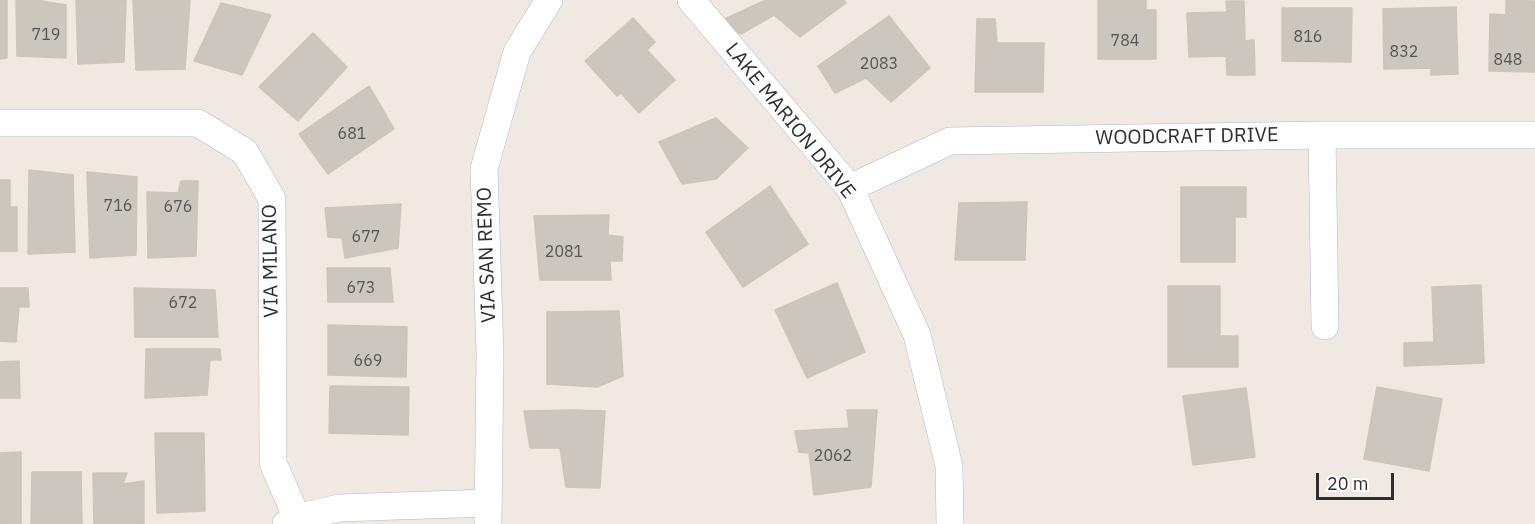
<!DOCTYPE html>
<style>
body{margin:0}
#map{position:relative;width:1535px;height:524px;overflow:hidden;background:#efe9e1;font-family:"IBM Plex Sans",sans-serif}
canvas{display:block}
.scale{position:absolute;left:1316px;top:473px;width:78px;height:27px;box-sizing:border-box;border:3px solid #2e2e2e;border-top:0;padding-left:8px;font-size:18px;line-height:21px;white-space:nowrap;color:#2e2e2e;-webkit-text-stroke:4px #fff;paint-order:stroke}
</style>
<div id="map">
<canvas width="1535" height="524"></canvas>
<div class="scale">20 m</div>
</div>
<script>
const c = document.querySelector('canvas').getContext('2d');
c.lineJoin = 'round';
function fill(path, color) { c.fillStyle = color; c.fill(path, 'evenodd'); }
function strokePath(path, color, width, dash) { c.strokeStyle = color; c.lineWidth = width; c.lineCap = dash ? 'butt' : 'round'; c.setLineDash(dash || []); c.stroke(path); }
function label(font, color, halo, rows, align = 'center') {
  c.font = font + ' "IBM Plex Sans",sans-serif'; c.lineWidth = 5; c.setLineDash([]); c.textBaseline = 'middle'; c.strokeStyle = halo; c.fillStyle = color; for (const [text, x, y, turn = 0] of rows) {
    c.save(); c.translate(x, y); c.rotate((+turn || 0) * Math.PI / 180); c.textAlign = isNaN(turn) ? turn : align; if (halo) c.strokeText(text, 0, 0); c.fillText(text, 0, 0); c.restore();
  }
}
const building = new Path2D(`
 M0,0H7V58L0,59Z
 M16,0H36L66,5V58L17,56Z
 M76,0H126L124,62L78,64Z
 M133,0H190L185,69L136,70Z
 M766,0H844L846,3L800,37L774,15L741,34L720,21Z
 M1098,0H1146V10H1156V59H1098Z
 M1506,0L1535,1V72L1489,71L1490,14L1506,15Z
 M1226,1H1244L1245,41L1254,40L1255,75H1227L1226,56L1189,57L1187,13L1227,12Z
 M221,3L271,15L242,75L194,61Z
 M1456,7L1458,74L1431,75V68L1384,69L1383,9Z
 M1282,8H1352L1351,62L1282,61Z
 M889,16L930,68L891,102L866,78L835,93L818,66Z
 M633,18L655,42L647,50L675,80L639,113L621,93L617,96L585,61Z
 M977,19H995L997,43H1044L1043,92H975Z
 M313,33L347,67L298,121L259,87Z
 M369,86L394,129L328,174L299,134Z
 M716,118L748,148L716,179L682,184L659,142Z
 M29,170L73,175L75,252L28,254Z
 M87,172L137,177L136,255L90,258Z
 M0,180H10V207H17V251H0Z
 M181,181H198L196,256L148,258L147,192L178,193Z
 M770,186L808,244L743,287L706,232Z
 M1181,187H1246V217H1235V262H1181Z
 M1027,202L1025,260H955L959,203Z
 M401,204L398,248L345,258L342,238L328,237L325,208Z
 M609,215L608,235L623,237L622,261H610L611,280H540L534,216Z
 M327,268H390L393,302H328Z
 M837,283L865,352L807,378L775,310Z
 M1481,285L1484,363L1404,366V343L1434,342L1432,287Z
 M1168,286H1220V336H1238V367H1168Z
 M0,288H28L29,307H19L16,342L0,341Z
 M134,288L215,290L218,337H135Z
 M619,311L623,376L597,387L547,384V312Z
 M328,325L407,327L406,377L328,375Z
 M146,349H220L221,360H210L207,395L145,398Z
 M19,361L20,398H0V362Z
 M330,386L409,387L408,435L329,433Z
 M1377,387L1442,399L1429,471L1364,459Z
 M1246,388L1255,457L1193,465L1183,396Z
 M573,410L605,411L600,488L566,487L560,448H530L524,411Z
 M847,410H877L871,487L814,495L809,453L799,452L795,431L849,428Z
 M155,433H204L205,511L157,513Z
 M21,452V524H0V453Z
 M32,472H81L82,524H31Z
 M93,473H127L123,484L144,481V524H94Z`);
const minor = new Path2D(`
 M691,0L850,188L917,335L949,466L950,524
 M0,123H198L245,152L272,199L273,463L297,518
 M1322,135L1325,326
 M850,188L950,141L1322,135H1535
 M286,524L297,518L339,508L487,503
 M488,524L490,354L484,169L517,52L549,0`);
const numberNames = [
 ["719",46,35],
 ["816",1308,37],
 ["784",1125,41],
 ["832",1404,52],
 ["848",1508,60],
 ["2083",879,64],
 ["681",352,134],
 ["716",118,206],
 ["676",178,207],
 ["677",366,237],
 ["2081",564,252],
 ["673",361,288],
 ["672",183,303],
 ["669",368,361],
 ["2062",833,456]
];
const streetNames = [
 ["LAKE MARION DRIVE",790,121,51],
 ["WOODCRAFT DRIVE",1187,137,-1],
 ["VIA SAN REMO",487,255,-92],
 ["VIA MILANO",271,261,-91]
];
fill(building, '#cbc7bf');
strokePath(building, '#cbc5ba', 1.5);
strokePath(minor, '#b4b7c1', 28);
strokePath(minor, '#fff', 27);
label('16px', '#555452', null, numberNames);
label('20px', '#2e2e2e', '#fff', streetNames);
</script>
